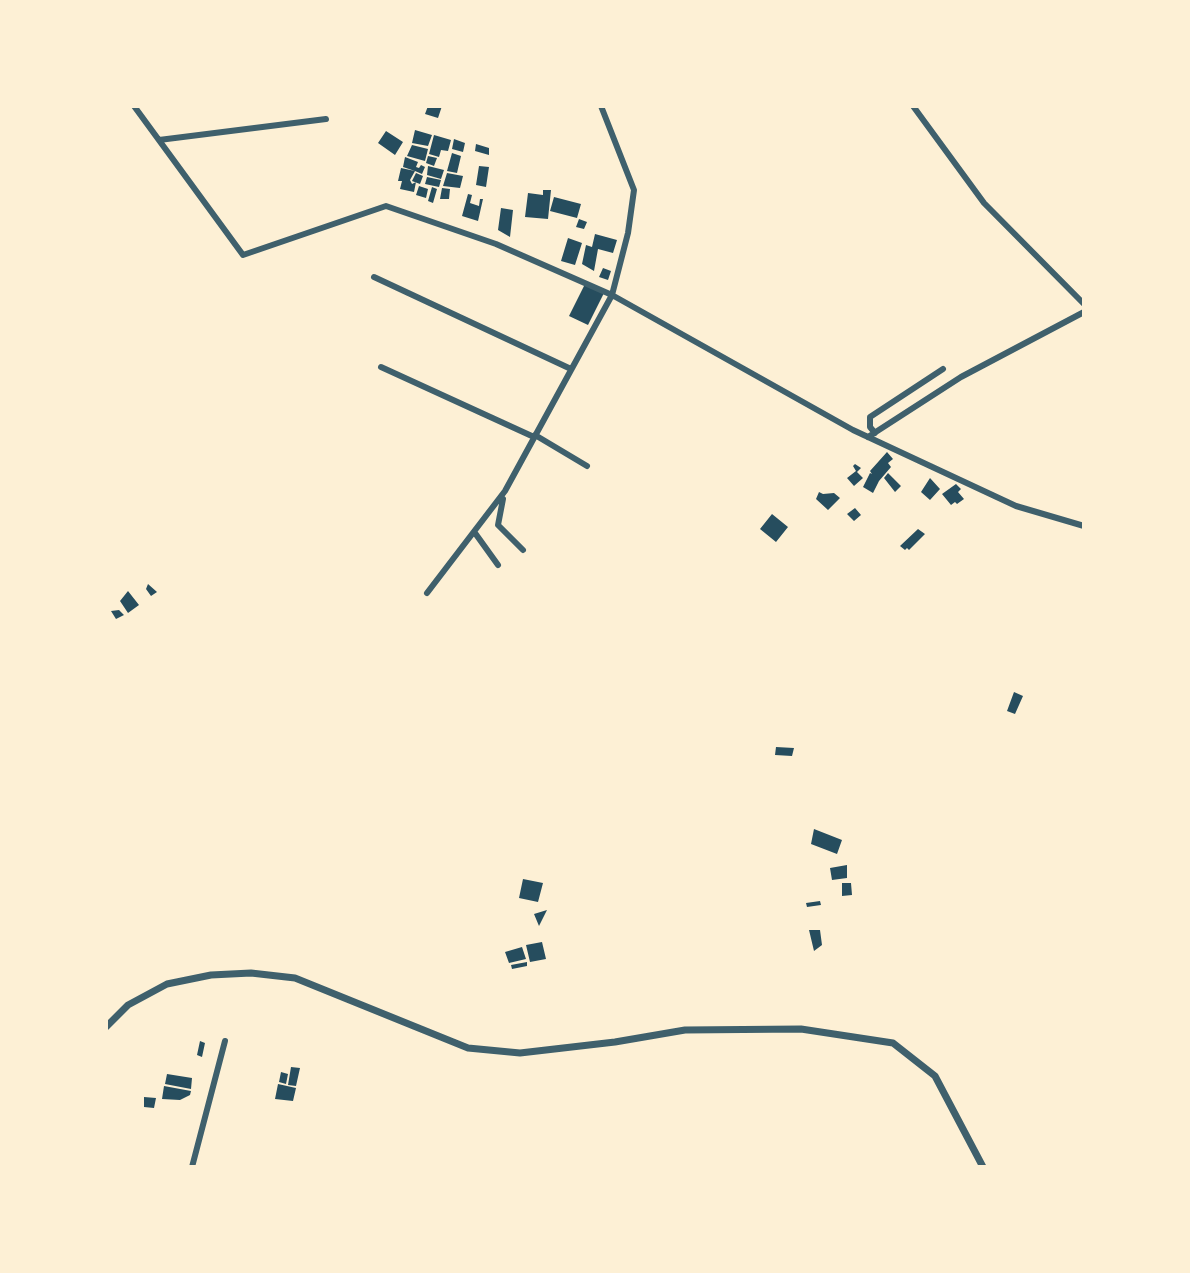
<!DOCTYPE html>
<style>
body{margin:0}
#map{position:relative;width:1190px;height:1273px;overflow:hidden;background:#fdf0d5;font-family:Inter,sans-serif}
canvas{display:block}
.frame{position:absolute;inset:0;border:108px solid #fdf0d5;pointer-events:none}
</style>
<div id="map">
<canvas width="1190" height="1273"></canvas>
<div class="frame"></div>
</div>
<script>
const c = document.querySelector('canvas').getContext('2d');
c.lineJoin = 'round';
function fill(path, color) { c.fillStyle = color; c.fill(path, 'evenodd'); }
function strokePath(path, color, width, dash) { c.strokeStyle = color; c.lineWidth = width; c.lineCap = dash ? 'butt' : 'round'; c.setLineDash(dash || []); c.stroke(path); }
const building = new Path2D(`
 M428,106H442L438,118L425,114Z
 M415,130L432,135L428,146L412,143Z
 M386,131L403,142L395,155L378,143Z
 M434,135L451,140L448,151L441,150L439,157L429,154Z
 M454,139L465,143L463,152L452,149Z
 M476,144L489,148V155L475,151Z
 M412,145L428,149L425,161L407,156Z
 M452,153L461,156L457,173L447,171Z
 M428,156L437,158L434,166L426,163Z
 M405,157L418,162L416,167L419,168L421,165L425,167L422,174L415,171L410,180L412,184L416,182L414,192L400,189L402,181H398L401,168L415,171L403,167Z
 M428,166L444,170L441,179L427,175Z
 M479,166L489,167L486,187L476,185Z
 M416,173L423,176L420,184L412,181Z
 M447,173L463,176L460,188L443,186Z
 M427,177L441,180L439,187L425,184Z
 M419,186L428,189L426,198L416,195Z
 M432,187L437,189L433,203L428,201Z
 M442,188L450,189L449,199H440Z
 M543,190H551L548,219L525,217L528,193L543,195Z
 M468,194L472,195L470,203L479,206L480,199H483L478,221L462,216Z
 M554,197L581,204L577,218L550,211Z
 M501,208L513,210L510,237L498,230Z
 M579,219L587,222L584,229L576,227Z
 M595,234L617,240L613,253L598,249L594,271L582,264L586,245L592,247Z
 M568,238L582,243L575,265L561,261Z
 M603,268L611,271L608,280L599,277Z
 M585,284L604,293L588,325L569,316Z
 M887,452L893,459L888,463L891,467L879,481L873,493L863,487L870,473L872,474L870,471Z
 M855,464L861,468L857,472L863,478L854,486L847,478L856,471L853,466Z
 M888,473L901,486L895,492L884,478Z
 M930,478L940,489L930,500L921,492Z
 M956,484L961,489L958,492L964,499L957,504L955,502L951,505L942,494Z
 M819,492L823,494L834,493L840,498L828,510L816,499Z
 M855,508L861,515L854,521L847,514Z
 M772,514L788,527L776,542L760,529Z
 M918,529L925,534L909,550L907,548L905,550L900,546Z
 M148,584L157,592L151,596L146,589Z
 M128,591L139,605L128,613L120,601Z
 M119,610L124,615L116,619L111,611Z
 M1014,692L1023,696L1015,714L1007,711Z
 M776,747L794,748L792,756L775,755Z
 M814,829L842,840L837,854L811,844Z
 M847,865V878L832,880L830,868Z
 M523,879L543,883L538,902L519,898Z
 M842,883H851L852,895L842,896Z
 M820,901L821,905L807,907L806,903Z
 M547,910L539,926L534,914Z
 M809,930H820L822,945L814,951Z
 M542,942L546,959L530,962L526,945Z
 M522,947L526,959L509,963L505,952Z
 M527,962V966L512,969L511,965Z
 M200,1041L205,1043L202,1057L197,1055Z
 M291,1067L300,1068L296,1086L288,1085Z
 M281,1072L288,1074L286,1084L279,1082Z
 M167,1074L192,1078L191,1089L165,1084Z
 M278,1084L296,1088L293,1101L275,1099Z
 M164,1086L191,1091L190,1095L180,1100L162,1099Z
 M144,1097L156,1098L154,1108L144,1107Z`);
const minor = new Path2D(`
 M134,106L243,255L386,206L496,244L612,295L853,430L1016,506L1084,526
 M913,106L984,203L1084,304
 M159,140L326,119
 M374,277L571,369
 M381,367L534,437
 M875,433L870,427V417L943,369
 M535,435L587,466
 M868,437L961,377L1084,312
 M503,499L498,525L523,550
 M475,533L498,565
 M427,593L505,491L612,295L628,233L634,190L601,106
 M192,1167L225,1041`);
const tertiary = new Path2D(`
 M106,1027L128,1005L167,984L211,975L251,973L295,978L468,1048L520,1053L615,1042L685,1030L801,1029L893,1043L935,1076L983,1167`);
fill(building, '#264d5e');
strokePath(minor, '#3f606c', 6);
strokePath(tertiary, '#3f606c', 7);
</script>
